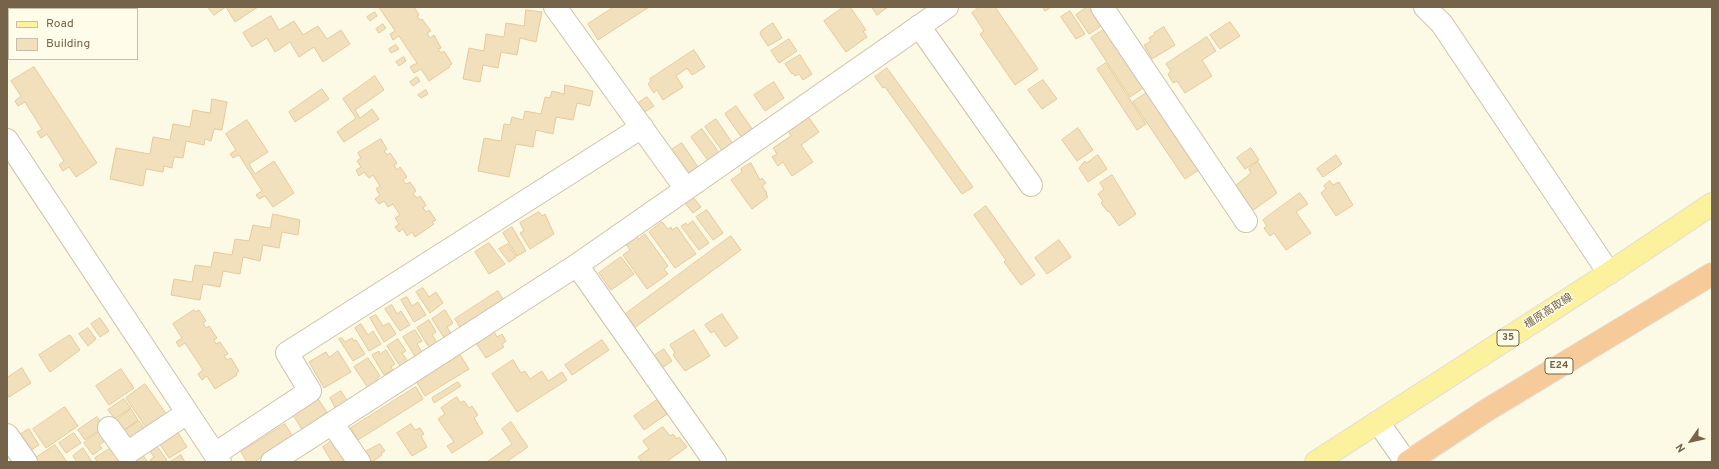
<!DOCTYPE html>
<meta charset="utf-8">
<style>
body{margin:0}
#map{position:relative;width:1719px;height:469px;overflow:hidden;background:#fcf9e4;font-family:Overpass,sans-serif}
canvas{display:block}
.frame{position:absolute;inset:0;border:8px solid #756449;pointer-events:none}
.legend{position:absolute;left:8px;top:8px;width:130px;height:52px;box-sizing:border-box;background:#fffcea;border:1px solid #c8bfaa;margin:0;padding:5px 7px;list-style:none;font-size:12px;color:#756449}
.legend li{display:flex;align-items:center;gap:8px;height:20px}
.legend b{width:20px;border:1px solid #c8bfaa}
.north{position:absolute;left:1671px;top:421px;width:40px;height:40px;-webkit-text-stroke:3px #fffcea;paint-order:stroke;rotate:236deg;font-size:11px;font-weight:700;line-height:16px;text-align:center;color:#756449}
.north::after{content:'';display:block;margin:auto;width:14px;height:18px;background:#756449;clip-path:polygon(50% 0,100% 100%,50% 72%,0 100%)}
</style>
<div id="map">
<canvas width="1719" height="469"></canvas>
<div class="frame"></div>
<ul class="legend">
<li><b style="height:5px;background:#fcf19c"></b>Road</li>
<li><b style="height:11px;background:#f2dfbb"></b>Building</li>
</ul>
<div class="north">N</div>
</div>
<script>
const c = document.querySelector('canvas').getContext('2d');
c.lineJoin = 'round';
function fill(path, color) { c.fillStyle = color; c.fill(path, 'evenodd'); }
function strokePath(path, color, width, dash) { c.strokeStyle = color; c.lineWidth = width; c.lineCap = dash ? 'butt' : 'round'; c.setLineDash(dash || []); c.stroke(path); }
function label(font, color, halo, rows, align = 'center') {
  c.font = font + ' Overpass,"Noto Sans JP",sans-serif'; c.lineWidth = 3; c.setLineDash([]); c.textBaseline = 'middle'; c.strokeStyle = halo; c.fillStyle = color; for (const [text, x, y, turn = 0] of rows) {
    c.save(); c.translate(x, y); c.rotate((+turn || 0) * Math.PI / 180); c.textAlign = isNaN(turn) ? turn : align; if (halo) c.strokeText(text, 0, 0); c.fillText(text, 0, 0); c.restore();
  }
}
const building = new Path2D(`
 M48,7H98V9H47Z
 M208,7H258L235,22L226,7L214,15Z
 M379,7H414L419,15L417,16L420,20L422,19L431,31L427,33L430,38L434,35L441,48L438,49L441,53L444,51L452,64L449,66L450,67L429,81L421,69L414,73L410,67L417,63L399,36L393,40L390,34L395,31Z
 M614,7H649L598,40L588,24Z
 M844,7H850L866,30L863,31L867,37L846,52L824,21Z
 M872,7H888L877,15Z
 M980,7H995L1038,69L1015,85L980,34L984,31L972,13Z
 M1043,7H1051L1045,11Z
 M1087,7H1092L1100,19L1097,21L1101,26L1089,34L1076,15Z
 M526,10L542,12L536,42L520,38L517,55L501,52L498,68L483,65L480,82L463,79L469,48L484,51L486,34L504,37L506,23L524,26Z
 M1070,11L1085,34L1076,39L1061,17Z
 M375,12L377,16L370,21L367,17Z
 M271,16L279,30L294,21L303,35L318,26L327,39L341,30L350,44L323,62L314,47L299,57L290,42L275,52L267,38L252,47L243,33Z
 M1230,22L1240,36L1220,49L1210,35Z
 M773,23L782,38L768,46L760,34L761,31Z
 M383,24L386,28L379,33L376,29Z
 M1164,27L1175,45L1152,59L1144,45L1151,41L1149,38L1155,34L1154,33Z
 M1106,28L1143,88L1130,97L1091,38Z
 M1207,37L1216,51L1202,60L1212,76L1185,93L1177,81L1173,83L1168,74L1171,71L1166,64Z
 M789,39L797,51L779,63L771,51Z
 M396,45L399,49L391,53L389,49Z
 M694,50L705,67L692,75L687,68L676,76L683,87L663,100L657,90L654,93L648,84L651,81L650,79Z
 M800,55L812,74L803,80L799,74L795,76L793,73L792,74L785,64Z
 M404,57L406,61L399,66L396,62Z
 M1106,63L1146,124L1137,130L1097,69Z
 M34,67L97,163L76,177L69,167L63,171L59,165L64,161L47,134L41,138L37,132L42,129L25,102L18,106L15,101L21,96L11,81Z
 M887,68L973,187L962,194L885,87L883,88L875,77Z
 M375,76L384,90L355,110L360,118L372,109L379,119L344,142L337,132L356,118L343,99Z
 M417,77L420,81L413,86L410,82Z
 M1043,80L1057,99L1042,109L1028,90Z
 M774,82L784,98L765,111L754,95Z
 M565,85L593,91L590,106L577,103L573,120L556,117L553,134L536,130L533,147L516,144L509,177L478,171L484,138L501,141L504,124L510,125L512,117L523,120L525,111L541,114L545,97L550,98L552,91L564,94Z
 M322,89L329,99L295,122L289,112Z
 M426,90L428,94L421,98L418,95Z
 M1148,92L1200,169L1185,179L1133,102Z
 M647,97L654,106L643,113L637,104Z
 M212,99L227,102L222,130L214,129L211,141L205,139L204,145L186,141L183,158L174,157L172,168L164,166L163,172L146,169L143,186L110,179L116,148L150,154L153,137L170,140L173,124L190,127L193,110L210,113Z
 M736,106L753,130L742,138L725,114Z
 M807,115L819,132L801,145L813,162L792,176L783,162L778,166L772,157L777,154L773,148L791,136L787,129Z
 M716,119L733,144L723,152L705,127Z
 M247,120L268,152L249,164L255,174L274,161L294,193L273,207L265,196L259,199L256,195L262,191L239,155L233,158L230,154L236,150L226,134Z
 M1078,128L1093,150L1077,161L1062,140Z
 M702,129L720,154L709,162L691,137Z
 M381,139L387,149L384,151L387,155L390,153L397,163L394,165L397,170L400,167L407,177L403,180L406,184L410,182L416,191L413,194L417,198L420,196L426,205L423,208L426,212L429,210L436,220L432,222L434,224L415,237L412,232L407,236L403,229L399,232L395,227L399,224L395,218L400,215L393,204L388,207L384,201L379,204L375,199L380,195L376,189L380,186L373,175L369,178L364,172L359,176L356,170L361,167L357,161L361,158L358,153Z
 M682,143L698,167L687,174L671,150Z
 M1251,148L1259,160L1245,169L1237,158Z
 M1098,155L1107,169L1088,182L1079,168L1085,161L1086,163Z
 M1336,155L1342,164L1323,177L1317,169Z
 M1258,162L1277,193L1252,211L1235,186L1251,173L1249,169Z
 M751,163L760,180L762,178L766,183L762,186L767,193L766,194L768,197L752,209L731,180L742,172L741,169Z
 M1112,175L1136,214L1119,226L1109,211L1108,212L1101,203L1103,201L1098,194L1104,189L1100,183Z
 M1330,181L1333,185L1339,182L1353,205L1336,216L1321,193L1326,189L1324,186Z
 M1300,193L1308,204L1296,212L1311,233L1286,250L1274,233L1270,236L1264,228L1267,226L1263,220Z
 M693,197L701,207L693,213L685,203Z
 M986,206L1035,275L1021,285L1004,262L1006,260L974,215Z
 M707,210L723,233L713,240L696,217Z
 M539,212L542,216L545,214L554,234L530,249L520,233L524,231L520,223Z
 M273,214L300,220L298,235L282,232L279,248L263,245L260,261L243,257L240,274L223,271L220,287L203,284L200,300L171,295L174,279L192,282L195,265L211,267L214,252L232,255L235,239L249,241L253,225L270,228Z
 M693,221L709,243L699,250L681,226L686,223L687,225Z
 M662,222L668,229L671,227L672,230L677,227L696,254L675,268L649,232Z
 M512,227L526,251L517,256L503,233Z
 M645,234L668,266L664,269L668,274L647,289L623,255L630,250L625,243L636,235L638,239Z
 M731,236L741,250L634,328L624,315Z
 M1059,240L1071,257L1047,274L1035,258Z
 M489,243L505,264L489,274L475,252Z
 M508,244L516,257L509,262L499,249Z
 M621,257L634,274L611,290L599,273Z
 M423,288L429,297L436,292L443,303L430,313L416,292Z
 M498,291L505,302L461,329L455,319Z
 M407,297L412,306L418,302L426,315L414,322L401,300Z
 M392,305L397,314L401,311L410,325L400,331L385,309Z
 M194,310L195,312L199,310L206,321L203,323L206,328L209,326L217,338L214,340L216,344L220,342L228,354L224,356L227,360L231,358L239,371L236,373L237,375L215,389L207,376L202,380L198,374L203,370L185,343L179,347L176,342L182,338L173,324Z
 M445,310L453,323L447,327L452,335L445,339L432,319Z
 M722,314L738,338L725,347L714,331L711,333L705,325Z
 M376,315L383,326L389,323L396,334L384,342L370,318Z
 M100,318L109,331L100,337L91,324Z
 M429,320L436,332L432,335L438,344L430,349L417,328Z
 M361,324L368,335L373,331L381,344L369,351L355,328Z
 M88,328L96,339L88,346L79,334Z
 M415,330L422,341L417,344L423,354L416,358L403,337Z
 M694,330L710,356L685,371L673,355L675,353L670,345Z
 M494,332L497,337L502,334L506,341L502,344L504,347L486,358L476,343Z
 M70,335L80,350L50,372L39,355Z
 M342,338L345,342L352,338L354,341L356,340L365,354L353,361L339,339Z
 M398,339L406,351L402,353L409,363L401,368L387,346Z
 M602,340L609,350L572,375L565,365Z
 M664,349L672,361L659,370L651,358Z
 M386,350L395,364L391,367L393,370L384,375L372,355L379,351L380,354Z
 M338,351L351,372L324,388L309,362L326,352L329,357Z
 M459,353L469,369L425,396L416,381Z
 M368,358L380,376L377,378L379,381L368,388L354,367Z
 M513,360L521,373L525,371L530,379L542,371L548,381L562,372L567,380L517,412L492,374Z
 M22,368L31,383L9,397L7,394V378Z
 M121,369L134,388L109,405L96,386Z
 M458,382L461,386L434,403L432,398Z
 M145,384L167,415L147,429L126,398Z
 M416,387L423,399L358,440L351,428Z
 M341,391L348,402L336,409L330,398Z
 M457,397L460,403L464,401L469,408L472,406L478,415L474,418L483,433L452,453L447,446L454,442L438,419L445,414L441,408Z
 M124,399L131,408L115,419L108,410Z
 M318,399L327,412L323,415L325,417L303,431L293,415Z
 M657,400L667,414L644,430L634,416Z
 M65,407L78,426L46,448L33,429Z
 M131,409L138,420L123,431L116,421Z
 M97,417L104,427L85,440L78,430Z
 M139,421L146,430L130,441L123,432Z
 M511,422L528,447L506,462H487L512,444L502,429Z
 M285,424L293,437L254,462H247L241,452Z
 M411,424L415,430L420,428L424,434L421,436L427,447L412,456L397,433Z
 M663,427L670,436L673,434L677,439L679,437L687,447L666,462H642L638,457L649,449L643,441Z
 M29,429L39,445L30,451L19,435Z
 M177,431L187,447L169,458L159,443Z
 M99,432L105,441L99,445L102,448L93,455L84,443Z
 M74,433L81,443L66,453L59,443Z
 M333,440L347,462H332L323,447Z
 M380,444L385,451L381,453L382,455L372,462L365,452Z
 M55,445L67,462H36L34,459Z
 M156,445L167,460L164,462H152L150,460L154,457L149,450Z
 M83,448L92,462H77L73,456Z
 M111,448L119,459L115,462H97L95,458Z
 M142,454L148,462H131Z
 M181,455L185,462H170Z`);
const minor = new Path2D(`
 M555,7L686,189
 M1102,7L1246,221
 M1425,7L1442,24L1609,273
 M919,26L1031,185
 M7,140L220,462
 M577,265L715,462
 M1378,422L1406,462
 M332,423L359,462
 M109,428L127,453L187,413
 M7,435L26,462
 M215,454L310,391L287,353L642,127
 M272,462L577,265L947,7`);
const major = new Path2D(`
 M1316,462L1609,273L1712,204`);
const highway = new Path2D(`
 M1408,462L1487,410L1712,274`);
const shields = [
 [1508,338,22],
 [1559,366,28]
];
const shieldNames = [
 ["35",1508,338],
 ["E24",1559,366]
];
const streetNames = [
 ["橿原高取線",1549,312,-33]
];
fill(building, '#f2dfbb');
strokePath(building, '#e5ca9b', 1);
strokePath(minor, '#cec3aa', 24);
strokePath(major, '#e1ddd7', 24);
strokePath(highway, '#e1ddd7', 24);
strokePath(minor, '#fff', 22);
strokePath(major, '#fcf19c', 22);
strokePath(highway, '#f7ca9a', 22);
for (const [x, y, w] of shields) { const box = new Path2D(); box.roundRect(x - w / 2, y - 8, w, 16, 3); c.fillStyle = '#fffcea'; c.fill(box); strokePath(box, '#756449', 1); }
label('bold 10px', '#756449', null, shieldNames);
label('11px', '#756449', '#fffcea', streetNames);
</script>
